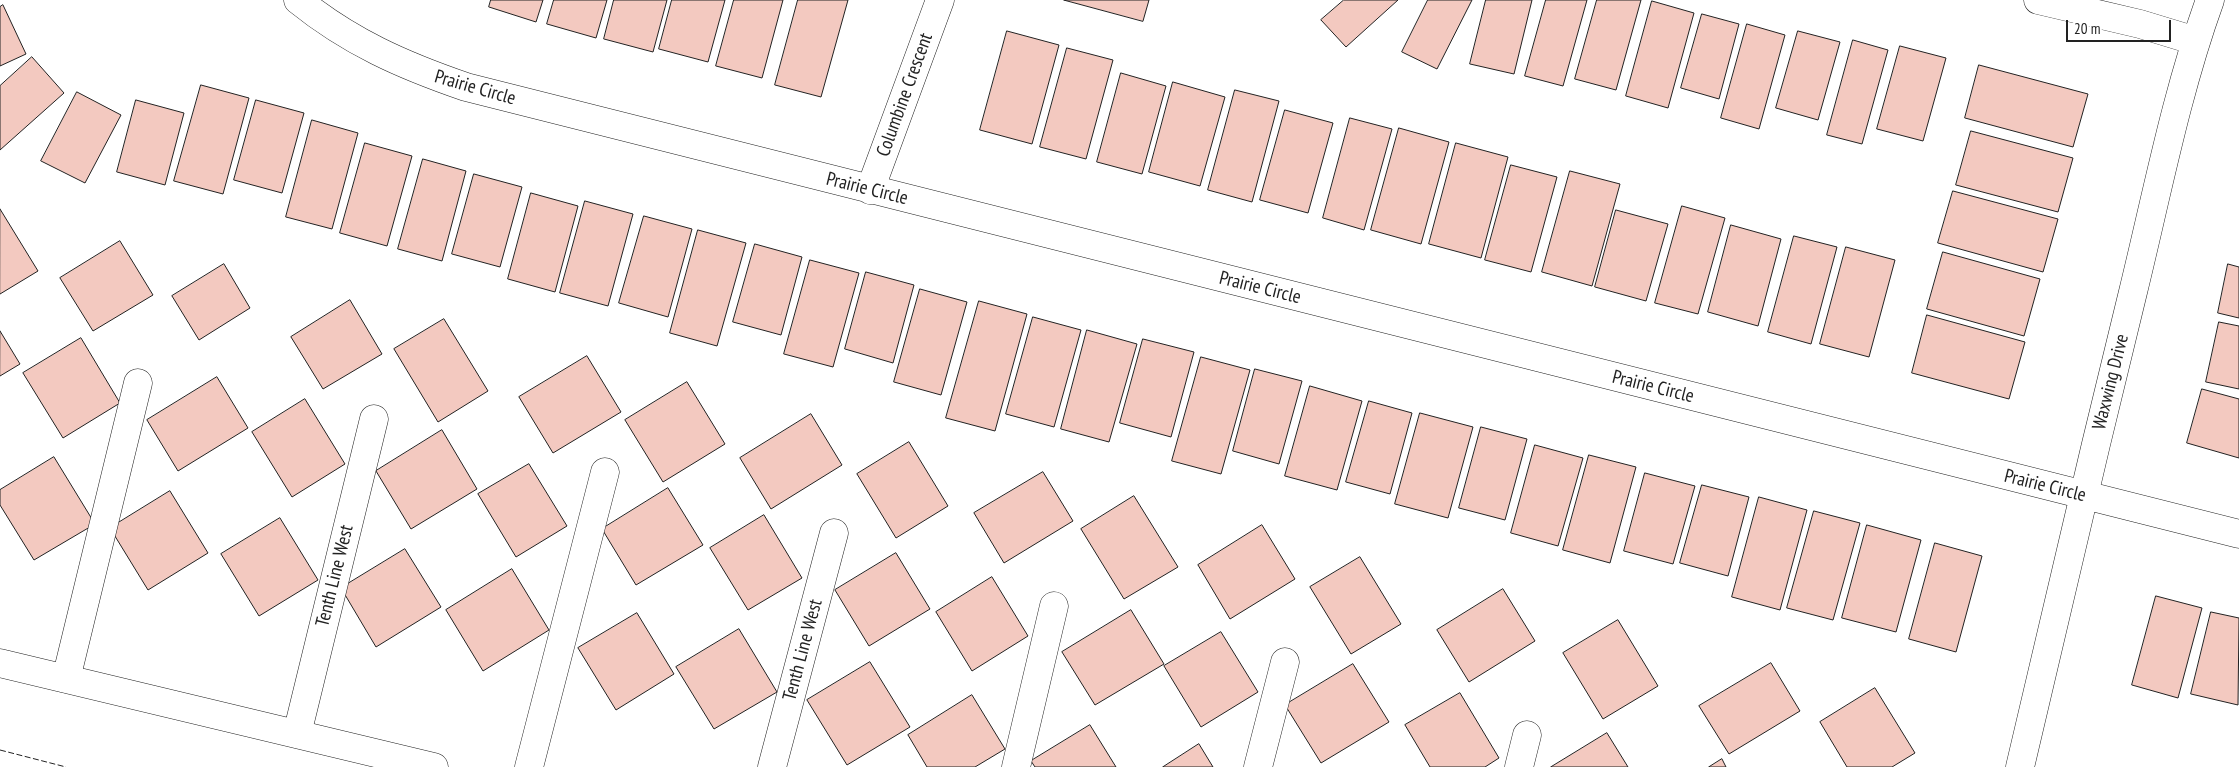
<!DOCTYPE html>
<style>
body{margin:0}
#map{position:relative;width:2239px;height:767px;overflow:hidden;background:#fff;font-family:"PT Sans Narrow",sans-serif}
canvas{display:block}
.scale{position:absolute;left:2066px;top:20px;width:105px;height:22px;box-sizing:border-box;border:2px solid #222;border-top:0;padding-left:6px;font-size:15px;line-height:18px;white-space:nowrap;color:#222;-webkit-text-stroke:4px #fff;paint-order:stroke}
</style>
<div id="map">
<canvas width="2239" height="767"></canvas>
<div class="scale">20 m</div>
</div>
<script>
const c = document.querySelector('canvas').getContext('2d');
c.lineJoin = 'round';
function fill(path, color) { c.fillStyle = color; c.fill(path, 'evenodd'); }
function strokePath(path, color, width, dash) { c.strokeStyle = color; c.lineWidth = width; c.lineCap = dash ? 'butt' : 'round'; c.setLineDash(dash || []); c.stroke(path); }
function label(font, color, halo, rows, align = 'center') {
  c.font = font + ' "PT Sans Narrow",sans-serif'; c.lineWidth = 4; c.setLineDash([]); c.textBaseline = 'middle'; c.strokeStyle = halo; c.fillStyle = color; for (const [text, x, y, turn = 0] of rows) {
    c.save(); c.translate(x, y); c.rotate((+turn || 0) * Math.PI / 180); c.textAlign = isNaN(turn) ? turn : align; if (halo) c.strokeText(text, 0, 0); c.fillText(text, 0, 0); c.restore();
  }
}
const building = new Path2D(`
 M491,0H543L536,22L489,7Z
 M554,0H607L596,38L547,24Z
 M614,0H667L653,52L604,39Z
 M672,0H725L708,62L659,49Z
 M734,0H783L762,78L716,66Z
 M798,0H848L821,97L775,85Z
 M1064,0H1149L1143,21Z
 M1344,0H1398L1346,47L1321,20Z
 M1428,0H1472L1437,69L1402,52Z
 M1486,0H1532L1514,74L1470,64Z
 M1546,0H1587L1563,86L1525,76Z
 M1597,0H1641L1616,90L1575,79Z
 M1652,1L1694,13L1668,108L1626,96Z
 M3,5L26,54L0,66V7Z
 M1702,14L1739,24L1719,99L1681,88Z
 M1747,24L1785,35L1759,129L1721,118Z
 M1007,31L1059,45L1032,144L980,130Z
 M1798,31L1840,42L1818,120L1776,108Z
 M1853,40L1888,50L1862,144L1827,135Z
 M1900,46L1946,58L1923,141L1877,129Z
 M1067,48L1113,60L1086,159L1040,147Z
 M32,57L64,93L0,150V86Z
 M1979,65L2088,94L2073,147L1965,118Z
 M1121,73L1166,86L1142,174L1097,162Z
 M1173,82L1225,97L1200,186L1149,172Z
 M201,85L249,98L223,194L174,181Z
 M1235,90L1279,101L1252,202L1208,190Z
 M77,92L121,115L85,183L41,161Z
 M136,100L184,113L165,185L117,172Z
 M256,100L304,113L282,193L234,180Z
 M1285,110L1333,123L1308,213L1260,200Z
 M1350,118L1392,129L1364,230L1323,218Z
 M312,120L358,133L332,229L286,217Z
 M1399,128L1449,142L1421,244L1371,230Z
 M1971,131L2073,158L2058,212L1956,185Z
 M365,143L412,156L387,246L340,233Z
 M1456,143L1508,157L1481,258L1429,244Z
 M423,159L466,171L442,261L398,249Z
 M1511,165L1557,177L1531,272L1485,260Z
 M1570,171L1620,184L1592,286L1542,272Z
 M474,174L522,187L500,267L452,254Z
 M1953,191L2058,219L2043,272L1938,243Z
 M531,193L578,206L555,292L508,279Z
 M585,201L633,214L608,306L560,293Z
 M1682,206L1725,218L1698,314L1655,303Z
 M0,209L38,271L0,294Z
 M1616,210L1668,224L1646,301L1595,287Z
 M644,216L692,229L668,317L619,303Z
 M1731,225L1781,239L1758,326L1708,312Z
 M698,230L746,243L717,346L670,333Z
 M1794,236L1837,247L1811,344L1768,332Z
 M120,241L153,295L93,331L60,278Z
 M755,244L802,257L781,335L733,322Z
 M1846,247L1895,260L1869,357L1820,344Z
 M1943,252L2040,279L2024,336L1927,309Z
 M810,260L859,273L833,367L784,354Z
 M224,264L250,308L199,340L172,296Z
 M2228,264L2239,267V318L2218,313Z
 M866,272L914,285L893,363L845,349Z
 M920,289L967,302L941,395L894,382Z
 M350,300L382,354L323,389L291,337Z
 M979,301L1027,314L995,431L946,418Z
 M1927,315L2025,342L2009,399L1912,373Z
 M1033,317L1081,330L1054,427L1006,414Z
 M444,319L488,391L438,422L394,349Z
 M2219,322L2239,326V389L2206,382Z
 M1087,330L1137,344L1109,442L1061,429Z
 M0,331L20,364L0,376Z
 M81,338L120,403L63,438L23,373Z
 M1143,339L1194,352L1171,437L1120,423Z
 M587,356L621,412L553,453L519,397Z
 M1201,357L1250,370L1221,474L1172,461Z
 M1255,369L1302,381L1279,464L1233,451Z
 M217,377L248,428L178,471L147,420Z
 M687,382L725,444L663,482L625,420Z
 M1310,386L1362,401L1337,490L1285,476Z
 M2202,389L2239,399V458L2187,443Z
 M305,399L345,464L292,497L252,432Z
 M1369,401L1412,413L1390,494L1346,482Z
 M1420,413L1473,427L1448,518L1395,504Z
 M811,414L842,465L771,509L740,458Z
 M1481,427L1527,439L1505,520L1459,508Z
 M442,430L477,489L411,529L376,471Z
 M909,442L948,506L896,538L857,474Z
 M1535,445L1583,458L1558,546L1511,533Z
 M1589,455L1636,467L1610,563L1563,550Z
 M54,457L95,524L34,560L0,505V490Z
 M529,464L567,526L516,557L478,494Z
 M1043,472L1073,521L1004,563L974,513Z
 M1645,473L1695,486L1673,564L1624,551Z
 M1702,485L1749,497L1728,576L1680,563Z
 M668,488L703,545L636,585L602,529Z
 M170,491L208,553L148,590L110,528Z
 M1134,496L1178,567L1124,599L1081,529Z
 M1759,497L1807,510L1780,610L1732,597Z
 M1814,511L1860,523L1833,620L1787,608Z
 M764,515L802,578L748,610L710,548Z
 M280,518L318,580L259,616L221,554Z
 M1262,525L1295,579L1230,619L1198,565Z
 M1867,525L1921,540L1896,632L1842,618Z
 M1935,543L1982,556L1956,652L1909,639Z
 M405,549L441,607L376,647L341,588Z
 M896,553L930,609L869,646L835,590Z
 M1360,557L1401,624L1351,654L1310,587Z
 M512,569L549,630L483,671L446,610Z
 M992,577L1028,636L972,671L936,612Z
 M1503,589L1535,641L1469,682L1437,630Z
 M2156,596L2202,608L2178,698L2132,685Z
 M1131,610L1164,664L1095,705L1062,652Z
 M2211,612L2239,618L2238,705L2191,694Z
 M637,613L674,674L616,710L578,648Z
 M1618,620L1658,686L1603,719L1563,653Z
 M739,629L777,692L714,729L676,667Z
 M1221,632L1258,692L1201,727L1164,666Z
 M870,662L910,727L847,765L807,700Z
 M1771,663L1800,711L1729,754L1699,706Z
 M1353,664L1389,722L1321,763L1285,705Z
 M1875,688L1915,753L1892,767H1847L1820,722Z
 M1460,693L1499,758L1485,767H1430L1405,725Z
 M972,695L1005,749L975,767H927L908,735Z
 M1090,725L1116,767H1035L1031,761Z
 M1607,733L1628,767H1551Z
 M1199,744L1213,767H1163Z
 M1722,759L1726,767H1709Z`);
const minor = new Path2D(`
 M298,0C350,42 402,65 466,87L2239,534
 M2038,0L2140,24L2196,41
 M870,190L940,0
 M0,663L434,767
 M66,679L138,383
 M297,734L374,419
 M529,767L605,472
 M772,767L834,533
 M1016,767L1054,606
 M1258,767L1285,662
 M1519,767L1527,735
 M2020,767C2057,608 2094,450 2133,292C2157,194 2176,94 2210,0`);
const fence = new Path2D(`
 M0,750L66,767`);
const streetNames = [
 ["Prairie Circle",475,88,16],
 ["Columbine Crescent",905,95,-70],
 ["Prairie Circle",867,189,14],
 ["Prairie Circle",1260,288,14],
 ["Waxwing Drive",2111,382,-76],
 ["Prairie Circle",1653,387,14],
 ["Prairie Circle",2045,486,14],
 ["Tenth Line West",335,576,-76],
 ["Tenth Line West",803,650,-75]
];
fill(building, '#f3c9c0');
strokePath(building, '#222', 1);
strokePath(minor, '#222', 29);
strokePath(minor, '#fff', 28);
strokePath(fence, '#222', 1, [6, 2.5]);
label('19px', '#222', '#fff', streetNames);
</script>
